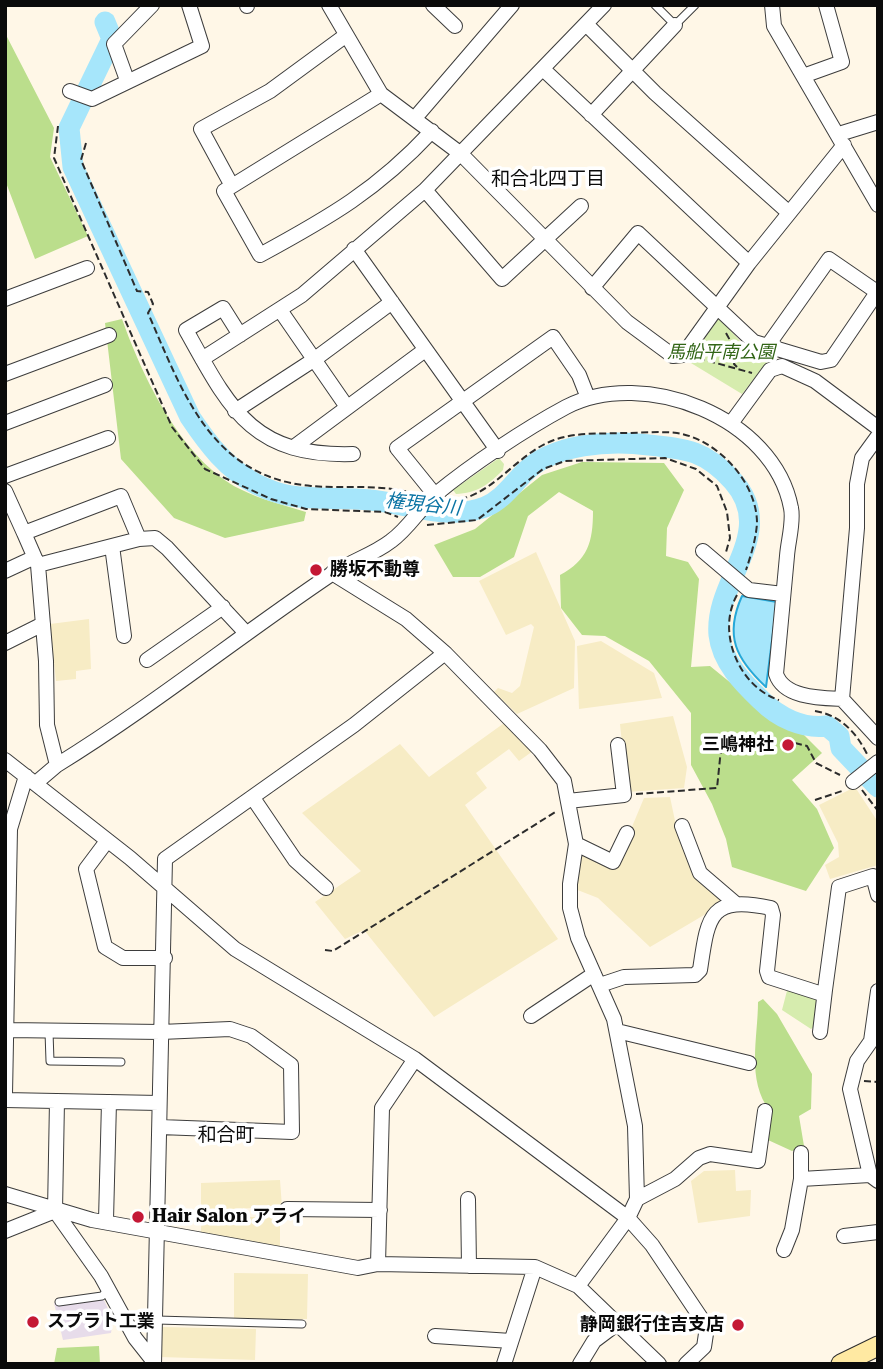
<!DOCTYPE html>
<meta charset="utf-8">
<style>
body{margin:0}
#map{position:relative;width:883px;height:1369px;overflow:hidden;background:#fff7e7;font-family:"Roboto Serif",serif}
canvas{display:block}
.frame{position:absolute;inset:0;border:7px solid #0a0a0a;pointer-events:none}
</style>
<div id="map">
<canvas width="883" height="1369"></canvas>
<div class="frame"></div>
</div>
<script>
const c = document.querySelector('canvas').getContext('2d');
c.lineJoin = 'round';
function fill(path, color) { c.fillStyle = color; c.fill(path, 'evenodd'); }
function strokePath(path, color, width, dash) { c.strokeStyle = color; c.lineWidth = width; c.lineCap = dash ? 'butt' : 'round'; c.setLineDash(dash || []); c.stroke(path); }
function label(font, color, halo, rows, align = 'center') {
  c.font = font + ' "Roboto Serif","Noto Sans JP",serif'; c.lineWidth = 7; c.setLineDash([]); c.textBaseline = 'middle'; c.strokeStyle = halo; c.fillStyle = color; for (const [text, x, y, turn = 0] of rows) {
    c.save(); c.translate(x, y); c.rotate((+turn || 0) * Math.PI / 180); c.textAlign = isNaN(turn) ? turn : align; if (halo) c.strokeText(text, 0, 0); c.fillText(text, 0, 0); c.restore();
  }
}
const industrial = new Path2D(`
 M102,1296L113,1319L111,1333L63,1340L54,1303Z`);
const farmland = new Path2D(`
 M536,552L575,641L574,688L517,714L494,692L498,688L512,693L520,686L534,627L531,624L506,635L479,581Z
 M89,619L91,669L76,671V679L56,681L50,624Z
 M601,641L654,673L662,698L579,709L577,646Z
 M673,716L687,767L684,788L627,792L620,724Z
 M507,721L533,751L519,761L509,749L476,773L487,788L465,805L558,939L434,1017L364,930L345,939L315,902L361,871L302,813L400,744L429,777Z
 M855,787L878,822V865L830,879L825,865L839,857L838,843L819,805Z
 M670,797L678,835L726,902L650,947L598,898L575,889L581,850L616,865L644,798Z
 M735,1170L736,1191L751,1190L750,1216L698,1223L691,1181L704,1171Z
 M280,1180L282,1207L201,1210V1183Z
 M202,1215L280,1218V1260L200,1242Z
 M234,1273L308,1274L307,1319H234Z
 M162,1327L256,1329L255,1360L160,1357Z`);
const green = new Path2D(`
 M719,318L750,352L771,357L742,394L686,360Z
 M499,458L504,464L503,470C488,485 477,493 456,494L453,490Z
 M788,987L821,997L816,1025L811,1029L782,1010Z`);
const forest = new Path2D(`
 M5,33L54,128L50,157L88,236L35,259L5,180Z
 M122,319C143,378 182,460 240,489C261,500 284,505 306,512L304,521L225,538L174,518L121,459L105,323Z
 M582,462L664,463L684,490L667,528L666,556L688,562L699,579L691,667L710,666L775,719L804,735L822,753L792,780L817,809L834,848L806,891L732,867L726,839L712,804L691,765V713L649,661L605,636L582,635L561,608L560,575C588,560 593,542 593,511L559,492L528,516L514,557L480,577H453L434,545L475,529L542,475Z
 M763,999L777,1014L812,1074L811,1109L799,1116L804,1146L792,1151L768,1140L770,1111C746,1080 758,1038 758,1002Z
 M99,1346L100,1364H54L57,1348Z`);
const water = new Path2D(`
 M742,596L777,602L766,687C736,659 724,636 742,596Z`);
const river = new Path2D(`
 M105,22L112,39L69,128L73,167L190,417C208,444 227,469 256,484C266,489 280,494 291,496C317,500 344,497 370,500C406,503 449,521 485,507C502,500 512,485 524,473C553,443 611,440 649,445C688,449 706,451 733,481C779,533 714,580 719,635C722,662 743,683 761,700C779,718 803,729 827,726L839,736L841,748L878,787`);
const path = new Path2D(`
 M58,126L54,158L172,427L205,469L271,499L306,509L385,512L398,517
 M86,143L81,160L137,291L148,292L153,304L148,313C183,393 211,477 311,486C345,489 385,483 418,495
 M726,333L737,353L734,364L738,368
 M698,358L752,373
 M450,501C494,497 514,455 554,440C576,432 600,434 623,433C641,433 659,431 677,433C717,439 757,482 757,523C756,539 751,555 746,570
 M427,525L477,520L543,469L565,461L665,458L696,469L717,486L727,512L730,538L726,552
 M737,595C716,632 739,687 779,700
 M815,711C840,715 856,732 867,754
 M795,743L807,746L816,763L840,775
 M862,790L878,811
 M636,794L717,788L721,749L729,746
 M815,800L842,791
 M325,950L333,951L557,811
 M864,1081L878,1082`);
const service = new Path2D(`
 M655,5L675,25L695,5
 M49,1032L50,1061L121,1062
 M59,1302L102,1296L108,1290
 M157,1320L302,1324`);
const minor = new Path2D(`
 M247,5V6
 M329,5L381,94L461,154L627,322L673,356L683,355L749,263L844,145
 M433,5L455,26
 M772,5L774,26L878,205
 M587,25L655,93L788,212
 M544,70L749,263
 M803,76L842,62L826,5
 M127,80L114,44L152,5
 M70,91L92,99L202,46L189,5
 M381,94L224,191L260,255C330,217 377,190 432,131
 M591,115L675,25
 M415,118L512,5
 M839,134L878,122
 M232,186L201,129L270,91L345,36
 M425,190L502,279L581,206
 M354,249L498,451
 M592,288L638,233L754,342L821,362L831,360L878,291
 M5,299L87,268
 M280,310L347,407
 M240,335L223,308L186,330C230,409 252,457 353,454
 M766,348L829,259L877,292
 M202,359L302,295L425,190L604,5
 M5,374L109,335
 M235,411L315,359L392,302
 M732,422L770,370L782,366L815,381L878,428
 M5,423L105,385
 M294,447L425,350
 M5,476L108,438
 M5,491L24,533L121,496L139,539L155,538L167,548L246,633
 M435,495L397,448L553,337L579,375L588,398
 M24,533L38,565L139,539
 M112,546L124,636
 M703,551L749,590L783,594
 M38,565L46,661L47,725L57,765
 M5,571L33,558
 M5,643L43,624
 M445,653L540,750L564,781L576,844L570,884V908L578,938L614,1019L635,1126L637,1199L628,1218L652,1245L707,1327L704,1347L686,1364
 M147,660L223,607
 M842,699L878,738
 M5,760L130,858L235,949L415,1059L628,1218L578,1286
 M37,782L57,765C151,707 238,637 330,575C349,562 373,555 391,541C409,528 420,508 436,494C471,465 525,429 566,407C644,367 774,417 791,508C794,522 788,541 787,556C783,595 780,635 776,674C784,698 820,698 842,699L857,528V484L862,458L878,436
 M853,782L878,762
 M253,798L295,860L326,888
 M568,801L624,795L618,745
 M682,826L700,873L735,903
 M107,841L86,869L105,947L123,958H165
 M576,844L613,862L627,833
 M600,985L624,977L695,975L700,970C708,916 709,895 771,908L773,915L767,971L769,977L819,993L825,990L839,887L873,876L878,895
 M878,991L871,1041L857,1061L850,1089L870,1175L878,1181
 M531,1016L594,974
 M8,1030L161,1032L230,1029L251,1036L291,1065L292,1132L160,1127
 M617,1031L749,1063
 M820,1032L825,990
 M5,1094L10,829L26,776
 M5,1100L159,1103
 M801,1153V1179
 M5,1194L92,1220L358,1268L378,1264L535,1267L578,1286L659,1364
 M468,1199L469,1266
 M637,1199L675,1179L699,1158L710,1154L758,1161L765,1111
 M287,1209L380,1210
 M55,1211L57,1101
 M106,1220L109,1102
 M5,1231L55,1211L101,1276L135,1338L154,1362
 M844,1236L878,1232
 M784,1250L792,1230L801,1179L870,1175
 M378,1264L382,1108L415,1059
 M435,1336L511,1341
 M154,1364L165,859L354,725L445,653L406,619L332,573
 M504,1364L535,1267
 M580,1364L594,1341L618,1323`);
const secondary = new Path2D(`
 M841,1364L878,1346`);
const markers = [
 [316,570,7,"#c41835"],
 [788,745,7,"#c41835"],
 [138,1217,7,"#c41835"],
 [33,1322,7,"#c41835"],
 [738,1325,7,"#c41835"]
];
const parkNames = [
 ["馬船平南公園",721,353]
];
const poiNames = [
 ["勝坂不動尊",330,570],
 ["三嶋神社",774,745,"right"],
 ["Hair Salon アライ",152,1217],
 ["スプラト工業",47,1322],
 ["静岡銀行住吉支店",724,1325,"right"]
];
const neighbourhoodNames = [
 ["和合北四丁目",548,179],
 ["和合町",226,1135]
];
const waterNames = [
 ["権現谷川",423,505,6]
];
fill(industrial, '#e7dcea');
fill(farmland, '#f7ecc5');
fill(green, '#d6ecae');
fill(forest, '#bbde8c');
fill(water, '#a6e6fb');
strokePath(water, '#27a8d8', 2);
strokePath(river, '#a6e6fb', 21);
strokePath(service, '#3d3d3d', 9);
strokePath(minor, '#3d3d3d', 16);
strokePath(secondary, '#2c2c2c', 21);
strokePath(path, '#2c2c2c', 2, [7, 3.5]);
strokePath(service, '#fff', 7);
strokePath(minor, '#fff', 14);
strokePath(secondary, '#ffe9a2', 19);
for (const [x, y, r, color] of markers) { const dot = new Path2D(); dot.arc(x, y, r, 0, 2 * Math.PI); c.fillStyle = color; c.fill(dot); strokePath(dot, '#fff', 2.5); }
label('italic 18px', '#316516', '#fff', parkNames);
label('bold 18px', '#0a0a0a', '#fff', poiNames, 'left');
label('19px', '#0a0a0a', '#fff', neighbourhoodNames);
label('italic 19px', '#0b74a4', '#fff', waterNames);
</script>
